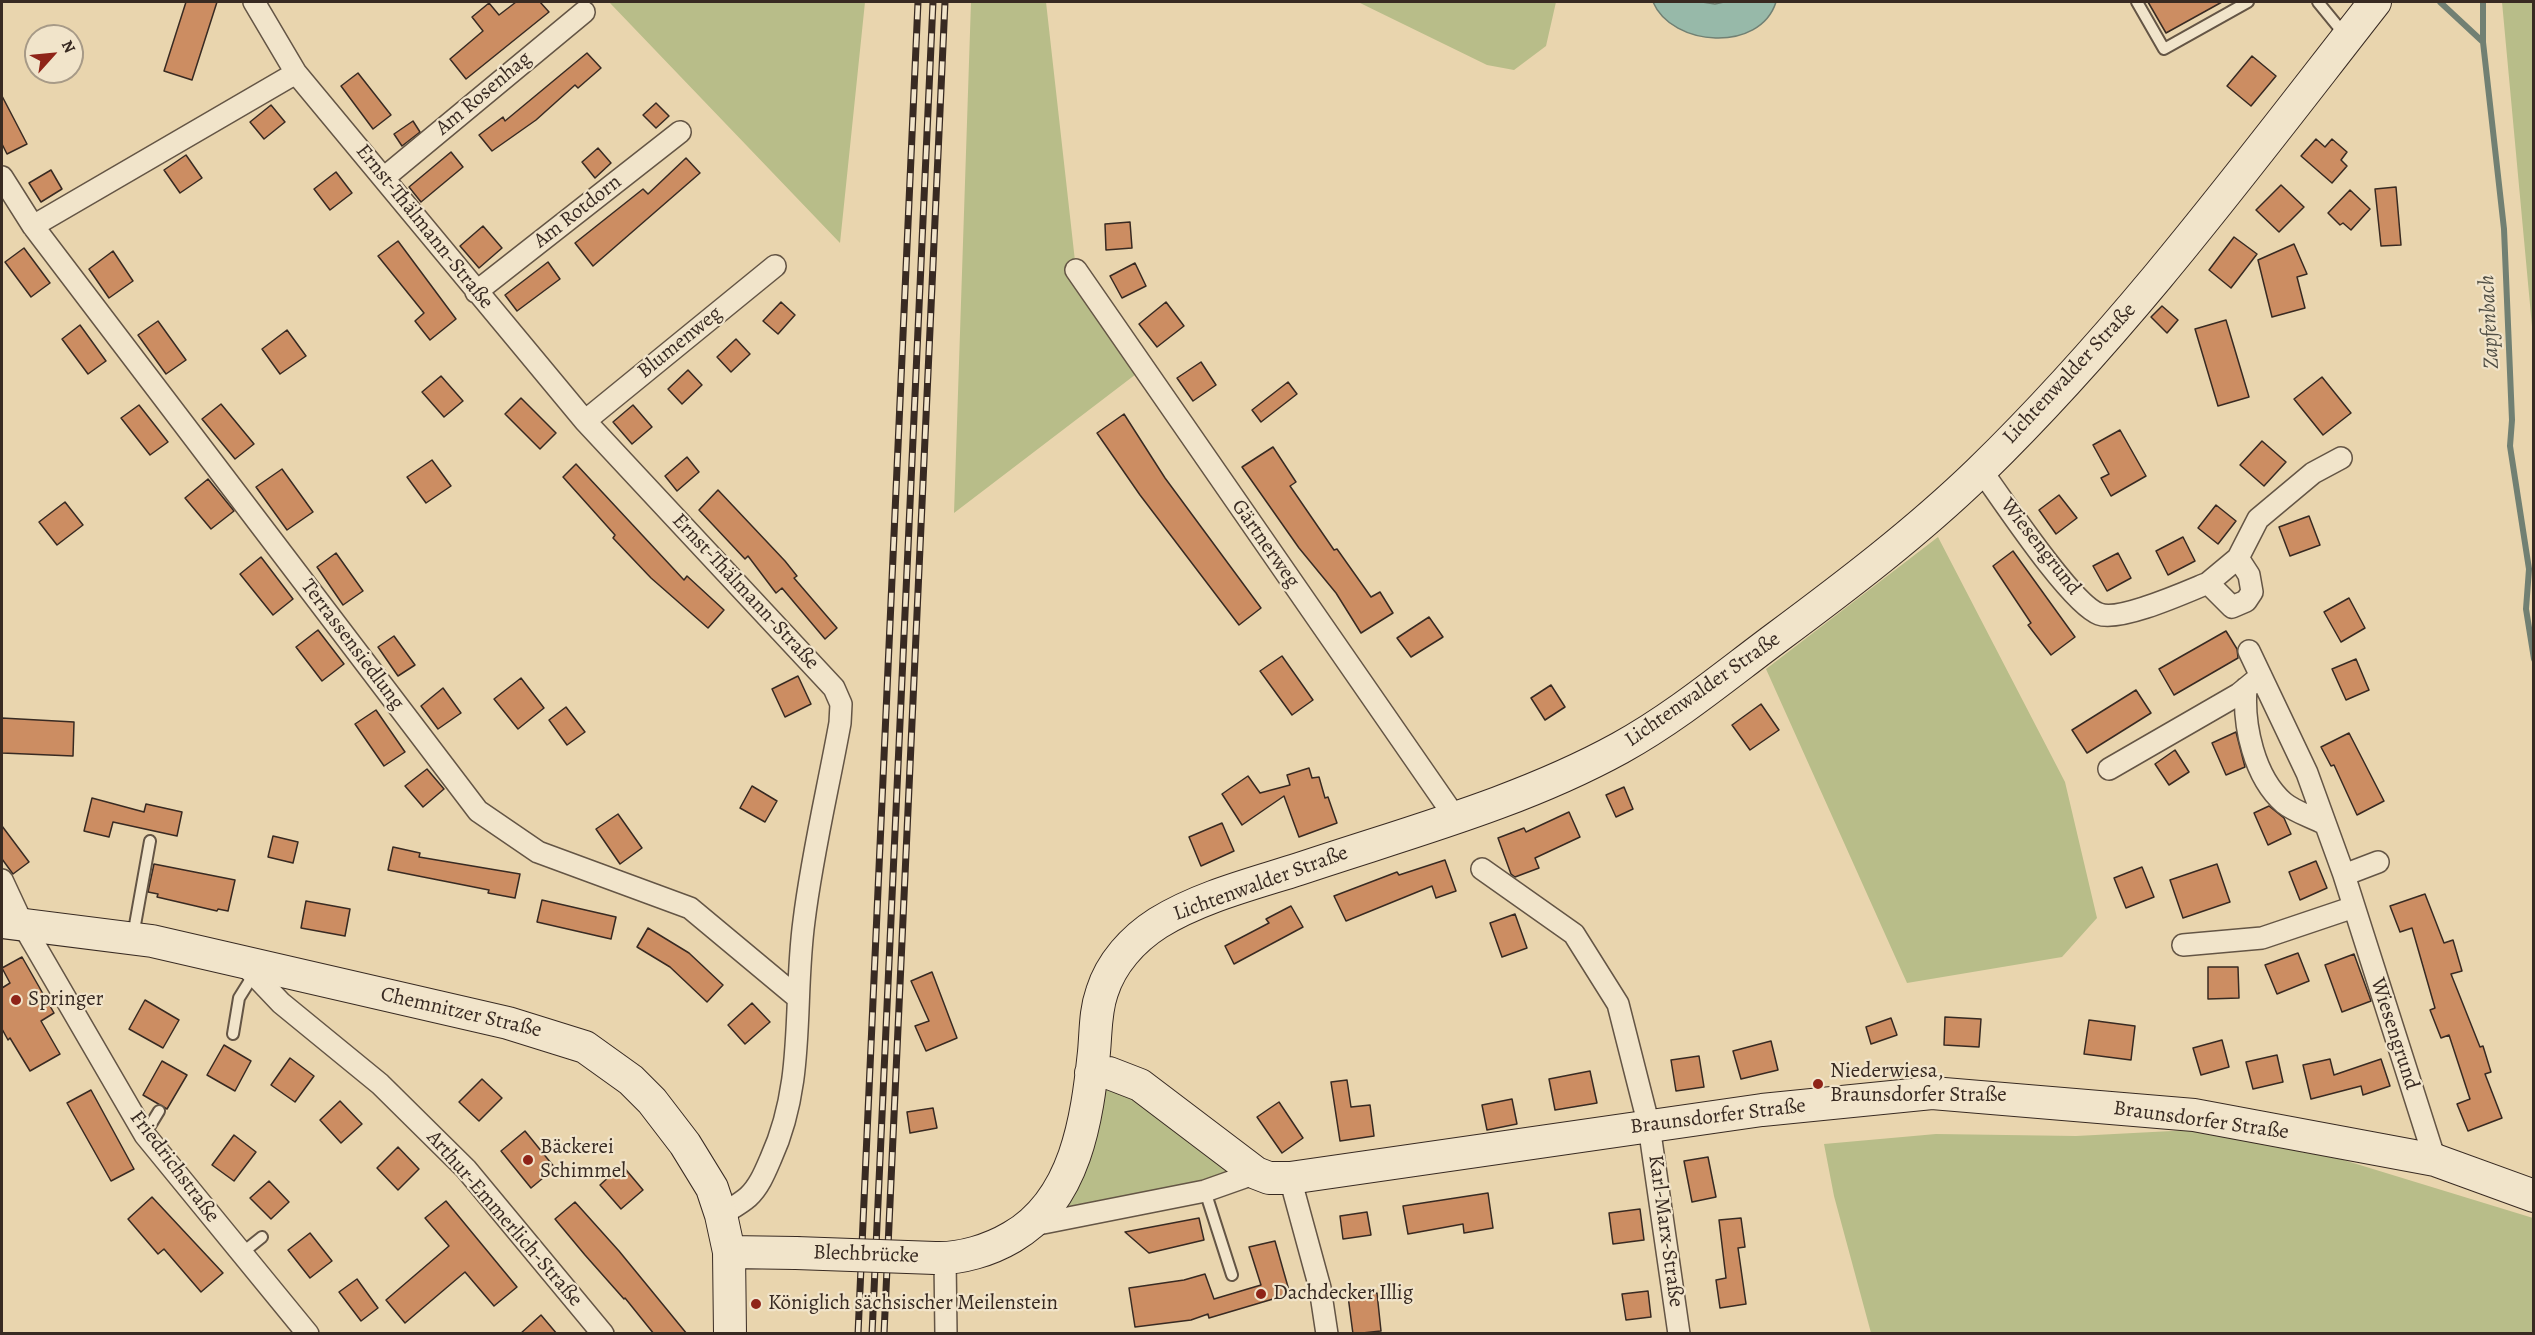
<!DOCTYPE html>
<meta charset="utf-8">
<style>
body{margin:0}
#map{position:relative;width:2535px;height:1335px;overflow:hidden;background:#e9d5ae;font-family:Alegreya,serif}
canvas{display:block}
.frame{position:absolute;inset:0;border:3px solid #382a22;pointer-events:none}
.north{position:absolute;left:24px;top:24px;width:60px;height:60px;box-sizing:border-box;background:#f1e4ca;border:2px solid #a79a87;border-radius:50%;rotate:63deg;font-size:16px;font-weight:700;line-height:24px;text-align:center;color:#382a22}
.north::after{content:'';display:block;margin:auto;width:21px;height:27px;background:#8f2418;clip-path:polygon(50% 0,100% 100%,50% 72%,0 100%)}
</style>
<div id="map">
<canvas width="2535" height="1335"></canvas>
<div class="frame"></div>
<div class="north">N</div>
</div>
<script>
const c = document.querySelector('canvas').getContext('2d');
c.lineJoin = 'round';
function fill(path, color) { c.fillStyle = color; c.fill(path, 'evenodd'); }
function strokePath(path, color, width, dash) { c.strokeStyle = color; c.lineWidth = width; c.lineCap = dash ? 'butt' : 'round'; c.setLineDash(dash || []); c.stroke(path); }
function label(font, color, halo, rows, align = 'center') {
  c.font = font + ' Alegreya,serif'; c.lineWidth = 4.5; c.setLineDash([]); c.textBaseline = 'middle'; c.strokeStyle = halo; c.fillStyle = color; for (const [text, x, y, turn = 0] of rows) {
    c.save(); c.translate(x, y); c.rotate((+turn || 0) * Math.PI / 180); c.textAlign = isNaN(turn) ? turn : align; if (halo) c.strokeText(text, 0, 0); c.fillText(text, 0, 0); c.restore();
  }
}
const green = new Path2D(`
 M609,2H865L840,243Z
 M971,2H1046L1076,270L1144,368L954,513Z
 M1358,2H1556L1546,46L1514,70L1487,65Z
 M2502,2H2533V337Z
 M1938,537L2065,782L2097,918L2062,957L1907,983L1766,669Z
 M1091,1073L1256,1173L1033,1225Z
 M2191,1130L2337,1158L2533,1218V1333H1871L1834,1196L1824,1144L1936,1134L2076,1136Z`);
const water = new Path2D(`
 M1653,2H1702L1715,4L1724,2H1776C1760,53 1672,47 1653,2Z`);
const stream = new Path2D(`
 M2440,2L2483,42L2504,229L2512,420L2510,446L2529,569L2526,609L2534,659
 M2483,2V42`);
const building = new Path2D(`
 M186,2H217L192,80L164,71Z
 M516,2H540L549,12L466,79L450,59L483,31L472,17L489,3L499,15Z
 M2148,2H2222L2166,33Z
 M587,53L601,68L578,88L575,85L536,120L492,151L479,135L503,117L505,121Z
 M2252,56L2276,76L2251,106L2227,86Z
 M358,73L391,115L373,129L341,86Z
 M2,96L27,144L7,154L2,144Z
 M656,103L669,116L656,128L643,115Z
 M271,105L285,122L264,139L250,122Z
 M413,121L420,132L402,146L394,134Z
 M2316,139L2325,147L2332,139L2347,152L2341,160L2347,166L2332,183L2301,156Z
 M598,148L611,163L595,178L582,162Z
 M451,152L463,167L421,202L409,187Z
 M186,155L202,178L180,193L164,170Z
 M686,158L700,173L593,266L575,243L643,189L648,194Z
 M51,170L62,189L41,202L29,183Z
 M336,172L352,193L330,210L314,189Z
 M2281,185L2304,207L2279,232L2256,210Z
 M2396,187L2401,245L2381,246L2375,189Z
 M2350,190L2370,209L2351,230L2343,223L2340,225L2328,213Z
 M1130,222L1132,248L1106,250L1105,224Z
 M483,226L502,248L479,268L460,246Z
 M2234,237L2257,254L2231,288L2209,270Z
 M398,241L456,319L430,340L415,321L424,313L378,256Z
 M2294,244L2307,274L2297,277L2305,308L2272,317L2258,260Z
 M24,248L50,283L31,297L5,262Z
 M113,251L133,281L109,298L89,269Z
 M548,262L560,279L517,311L505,295Z
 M1135,263L1146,286L1122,298L1110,276Z
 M781,302L795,315L778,334L763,321Z
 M1166,302L1184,326L1157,347L1139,324Z
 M2162,306L2178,320L2167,333L2151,317Z
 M2226,320L2249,397L2218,406L2195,329Z
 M158,321L186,360L166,374L138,335Z
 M80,325L106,361L88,374L62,339Z
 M287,330L306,356L280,374L262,349Z
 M736,339L750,354L731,372L717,357Z
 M1201,362L1216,385L1193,401L1177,378Z
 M688,370L702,385L682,404L668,389Z
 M441,376L463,401L444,417L422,392Z
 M2322,377L2351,413L2323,435L2294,399Z
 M1288,382L1297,394L1261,422L1252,410Z
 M521,398L556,433L540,449L505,414Z
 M221,404L254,444L235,459L202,419Z
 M139,405L168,442L150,455L121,418Z
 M633,405L652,427L632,444L613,422Z
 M1124,414L1165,478L1261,608L1239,625L1140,495L1097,433Z
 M2120,430L2146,476L2111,496L2101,478L2109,474L2093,445Z
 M2262,441L2286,462L2264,486L2240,465Z
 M1273,447L1296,482L1290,486L1334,550L1337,549L1371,597L1380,592L1393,613L1361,633L1336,593L1299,548L1242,467Z
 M687,457L699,472L677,491L665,476Z
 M432,460L451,486L426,503L407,477Z
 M576,464L684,580L687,576L724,610L708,628L651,578L613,538L615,535L563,477Z
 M282,469L313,512L287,530L256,487Z
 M208,479L234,511L211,529L185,498Z
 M718,490L785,561L797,576L794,578L837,628L825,639L782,588L776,593L748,556L745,559L699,510Z
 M2059,495L2077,518L2056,534L2039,510Z
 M65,502L83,525L57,545L39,522Z
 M2216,505L2236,521L2218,544L2198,528Z
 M2309,516L2320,545L2290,556L2279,527Z
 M2183,537L2195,561L2168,575L2156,551Z
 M2013,551L2075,637L2051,655L2028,625L2031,623L1993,566Z
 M336,553L363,591L343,605L317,567Z
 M2118,553L2131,578L2107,591L2093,566Z
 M261,557L293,599L273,615L240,574Z
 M2349,598L2365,628L2341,642L2324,612Z
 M1429,617L1443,637L1411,657L1397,638Z
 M318,630L344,664L322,681L296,647Z
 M2226,631L2237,649L2238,658L2174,695L2159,669Z
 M394,636L415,665L398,676L378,647Z
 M1282,656L1313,700L1292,715L1260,671Z
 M2356,659L2369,690L2346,700L2332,669Z
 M798,676L811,704L785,717L772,689Z
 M521,678L544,708L518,729L494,699Z
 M1551,685L1565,707L1545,720L1531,698Z
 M443,688L461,713L438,729L421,706Z
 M2136,690L2151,713L2087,753L2072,730Z
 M1761,704L1779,730L1750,750L1732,725Z
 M566,707L585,732L567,745L549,720Z
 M376,710L405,752L384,766L355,724Z
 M2,718L74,722L73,756L2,753Z
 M2236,732L2245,767L2226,775L2212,743Z
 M2349,733L2384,801L2357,815L2334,765L2331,766L2321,747Z
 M2175,750L2189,772L2169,785L2155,764Z
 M1309,768L1312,778L1319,777L1325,798L1328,797L1337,823L1299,837L1284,796L1242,825L1222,794L1248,776L1260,793L1290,785L1287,775Z
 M427,769L444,789L423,807L405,786Z
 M752,786L777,801L765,822L740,808Z
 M1624,787L1633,809L1616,817L1606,795Z
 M92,798L144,812L146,804L182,812L177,836L113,822L109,837L84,831Z
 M2269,806L2284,818L2291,834L2268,845L2254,813Z
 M1569,812L1580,837L1535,858L1539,868L1515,877L1511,874L1498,838L1524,828L1526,832Z
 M618,814L642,848L620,864L596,829Z
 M1222,823L1234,851L1201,866L1189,837Z
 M2,826L29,862L13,874L2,859Z
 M273,836L298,842L293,863L268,857Z
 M393,847L420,853L419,857L520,874L515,898L488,893L489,890L388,870Z
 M1445,860L1456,891L1436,898L1432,886L1346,921L1334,896L1397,872L1399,875Z
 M2316,861L2327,888L2300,900L2289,872Z
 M154,864L235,880L228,911L218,909L217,911L157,897L158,894L148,892Z
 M2217,864L2230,902L2183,918L2170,880Z
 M2142,867L2154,897L2126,908L2114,878Z
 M2425,894L2444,943L2453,940L2462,971L2451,974L2480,1047L2483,1046L2491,1072L2485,1074L2502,1118L2468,1131L2457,1104L2470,1099L2449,1035L2441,1038L2430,1010L2435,1008L2412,928L2400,932L2390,906Z
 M542,900L616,917L611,939L537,922Z
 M306,901L350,909L345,936L301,928Z
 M1291,906L1303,927L1234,964L1225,946L1269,923L1266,919Z
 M1515,914L1527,948L1502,957L1490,923Z
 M648,928L689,953L723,985L707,1002L670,967L637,947Z
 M2298,953L2309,981L2277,994L2265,965Z
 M2354,954L2371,1001L2342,1012L2325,965Z
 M22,957L54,1013L41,1021L60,1054L30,1071L10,1038L8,1040L2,1029V988L10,983L2,968Z
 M2208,967H2238L2239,998L2208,999Z
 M932,972L957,1038L926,1051L915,1026L929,1021L911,981Z
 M145,1000L179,1020L163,1048L129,1029Z
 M752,1003L770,1022L745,1044L728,1025Z
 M1945,1017L1981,1019L1979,1047L1944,1045Z
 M1891,1018L1897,1035L1871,1044L1866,1027Z
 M2089,1020L2135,1026L2131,1060L2084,1054Z
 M2222,1040L2229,1067L2201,1075L2193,1048Z
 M1771,1041L1778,1070L1741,1079L1733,1051Z
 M224,1045L251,1061L235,1091L207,1075Z
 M2277,1055L2283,1082L2253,1089L2246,1062Z
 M1699,1056L1704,1087L1676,1091L1671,1060Z
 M290,1058L314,1076L295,1102L271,1085Z
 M2330,1059L2334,1075L2381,1059L2390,1086L2363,1095L2361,1086L2311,1099L2303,1065Z
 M162,1061L187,1075L167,1109L143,1095Z
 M1590,1071L1597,1103L1555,1110L1549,1079Z
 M482,1079L502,1098L479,1121L459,1102Z
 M1347,1080L1351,1107L1370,1105L1374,1136L1340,1141L1331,1082Z
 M91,1090L134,1169L111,1181L67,1103Z
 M1512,1099L1517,1124L1487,1130L1482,1105Z
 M340,1101L362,1124L341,1143L320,1120Z
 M1279,1102L1303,1138L1282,1153L1257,1117Z
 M933,1108L937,1128L910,1133L907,1112Z
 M525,1131L555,1168L531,1188L501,1151Z
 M234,1135L256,1152L234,1181L212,1165Z
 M398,1147L419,1169L398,1190L377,1168Z
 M1708,1157L1716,1197L1692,1202L1684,1161Z
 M622,1165L643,1190L621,1209L600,1185Z
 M269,1181L289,1202L271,1219L250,1198Z
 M1488,1193L1493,1228L1464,1233L1463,1224L1408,1234L1403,1206Z
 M152,1197L223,1273L201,1292L164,1249L158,1254L128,1219Z
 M446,1201L517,1287L494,1306L465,1272L405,1323L386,1300L449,1246L425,1218Z
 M575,1202L619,1251L687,1334H654L625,1298L624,1299L585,1255L555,1219Z
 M1640,1209L1644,1240L1613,1244L1609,1213Z
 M1367,1212L1371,1235L1343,1239L1340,1216Z
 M1199,1218L1204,1240L1149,1253L1125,1232Z
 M1741,1218L1745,1247L1738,1248L1746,1304L1720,1308L1716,1280L1726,1278L1719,1220Z
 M310,1233L332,1261L310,1278L288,1250Z
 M1275,1241L1290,1294L1209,1318L1208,1314L1191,1320L1135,1327L1129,1288L1184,1280L1205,1274L1214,1299L1261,1285L1249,1247Z
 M357,1279L378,1308L361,1321L339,1292Z
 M1648,1291L1651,1317L1626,1320L1622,1294Z
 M1377,1293L1381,1331L1353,1334L1348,1296Z
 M541,1315L557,1334H520Z`);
const lane = new Path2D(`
 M2137,2L2164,49L2248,2
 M2318,2L2345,35
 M133,936L150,841
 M233,1034L239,998L254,974
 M145,1134L159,1111
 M1205,1191L1232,1275
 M242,1253L262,1237`);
const street = new Path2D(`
 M254,2L296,73L585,421L834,688L841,704L840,723C828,789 812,855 804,921C793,1002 806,1081 771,1158C765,1172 759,1187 748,1197C740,1204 730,1209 721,1215
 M2,177L33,226L478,811L538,852L690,908L798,998
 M385,177L584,12
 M33,226L296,73
 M1076,270L1455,817
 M476,292L680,132
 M585,421L775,266
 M1981,470C2002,499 2071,604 2099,614C2120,622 2186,592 2208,583L2232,607L2246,601L2252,592L2249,575L2238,558
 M2208,583L2238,558L2258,519L2313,473L2341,458
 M2249,651L2307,773L2344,875L2435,1160
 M2246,688C2243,725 2254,777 2284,803C2295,812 2312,817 2325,824
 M2109,769L2239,694L2261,676
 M1482,869L1574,934L1618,1004L1649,1126L1679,1334
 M2344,875L2378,862
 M2,880L23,925L145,1135L308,1334
 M2183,945L2262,938L2354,907
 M243,963L281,1003L380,1084L466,1169L603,1334
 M1290,1178L1320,1288L1327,1334
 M1033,1225L1205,1191L1256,1173
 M945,1259L946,1334`);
const secondary = new Path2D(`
 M2,922L152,941L508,1023L585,1047L631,1080L652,1101L685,1144L712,1188L721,1215L729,1252L730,1334
 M1091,1073H1109L1140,1085L1256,1173L1269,1178H1290L1762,1110L1932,1093L2194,1115L2435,1160L2534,1196
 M729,1252L796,1253
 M935,1258C961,1259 990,1250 1012,1237C1076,1200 1087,1119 1094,1052C1096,1031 1095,1012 1102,992C1111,963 1133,939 1158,923C1200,897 1252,884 1299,869C1406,833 1520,803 1620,748C1676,717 1725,676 1776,638C1846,586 1917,532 1979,472C2126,329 2249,163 2375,2`);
const rail = new Path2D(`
 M858,1334L918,2
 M872,1334L933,2
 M884,1334L945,2`);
const secondaryBridge = new Path2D(`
 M796,1253L935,1258`);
const markers = [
 [16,1000,6,"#8f2418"],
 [1818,1084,6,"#8f2418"],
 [528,1160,6,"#8f2418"],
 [1261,1294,6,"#8f2418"],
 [756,1304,6,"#8f2418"]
];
const streetNames = [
 ["Am Rosenhag",484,94,-40],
 ["Am Rotdorn",578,212,-38],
 ["Ernst-Thälmann-Straße",424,227,51],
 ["Blumenweg",680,343,-39],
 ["Lichtenwalder Straße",2070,374,-47],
 ["Gärtnerweg",1265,544,55],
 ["Wiesengrund",2040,547,52],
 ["Ernst-Thälmann-Straße",745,592,47],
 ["Terrassensiedlung",352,645,53],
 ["Lichtenwalder Straße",1703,690,-35],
 ["Lichtenwalder Straße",1261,884,-20],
 ["Chemnitzer Straße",461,1013,13],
 ["Wiesengrund",2394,1034,72],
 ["Braunsdorfer Straße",1718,1117,-7],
 ["Braunsdorfer Straße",2201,1121,8],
 ["Friedrichstraße",174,1167,53],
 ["Arthur-Emmerlich-Straße",504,1219,49],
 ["Karl-Marx-Straße",1665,1231,82],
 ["Blechbrücke",866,1255,2]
];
const poiNames = [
 ["Springer",28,1000],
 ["Niederwiesa,",1830,1072],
 ["Braunsdorfer Straße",1830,1096],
 ["Bäckerei",540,1148],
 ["Schimmel",540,1172],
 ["Dachdecker Illig",1273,1294],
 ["Königlich sächsischer Meilenstein",768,1304]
];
const waterNames = [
 ["Zapfenbach",2490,322,-93]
];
fill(green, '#b8bd89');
fill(water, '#97b9a9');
strokePath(water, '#718073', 1.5);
strokePath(stream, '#718073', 6);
fill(building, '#cc8d62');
strokePath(building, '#382a22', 1.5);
strokePath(lane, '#645545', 14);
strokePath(street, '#645545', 24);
strokePath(secondary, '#382a22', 34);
strokePath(lane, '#f1e4ca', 10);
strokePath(street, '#f1e4ca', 21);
strokePath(secondary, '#f1e4ca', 32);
strokePath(rail, '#382a22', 7);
strokePath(rail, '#f1e4ca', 4.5, [14]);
strokePath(secondaryBridge, '#382a22', 34, []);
strokePath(secondaryBridge, '#f1e4ca', 32);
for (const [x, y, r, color] of markers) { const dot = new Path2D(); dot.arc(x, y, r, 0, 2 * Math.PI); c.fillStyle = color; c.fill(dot); strokePath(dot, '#f1e4ca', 2); }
label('21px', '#382a22', '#f1e4ca', streetNames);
label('21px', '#382a22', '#f1e4ca', poiNames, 'left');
label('italic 22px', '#504e44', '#f1e4ca', waterNames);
</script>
